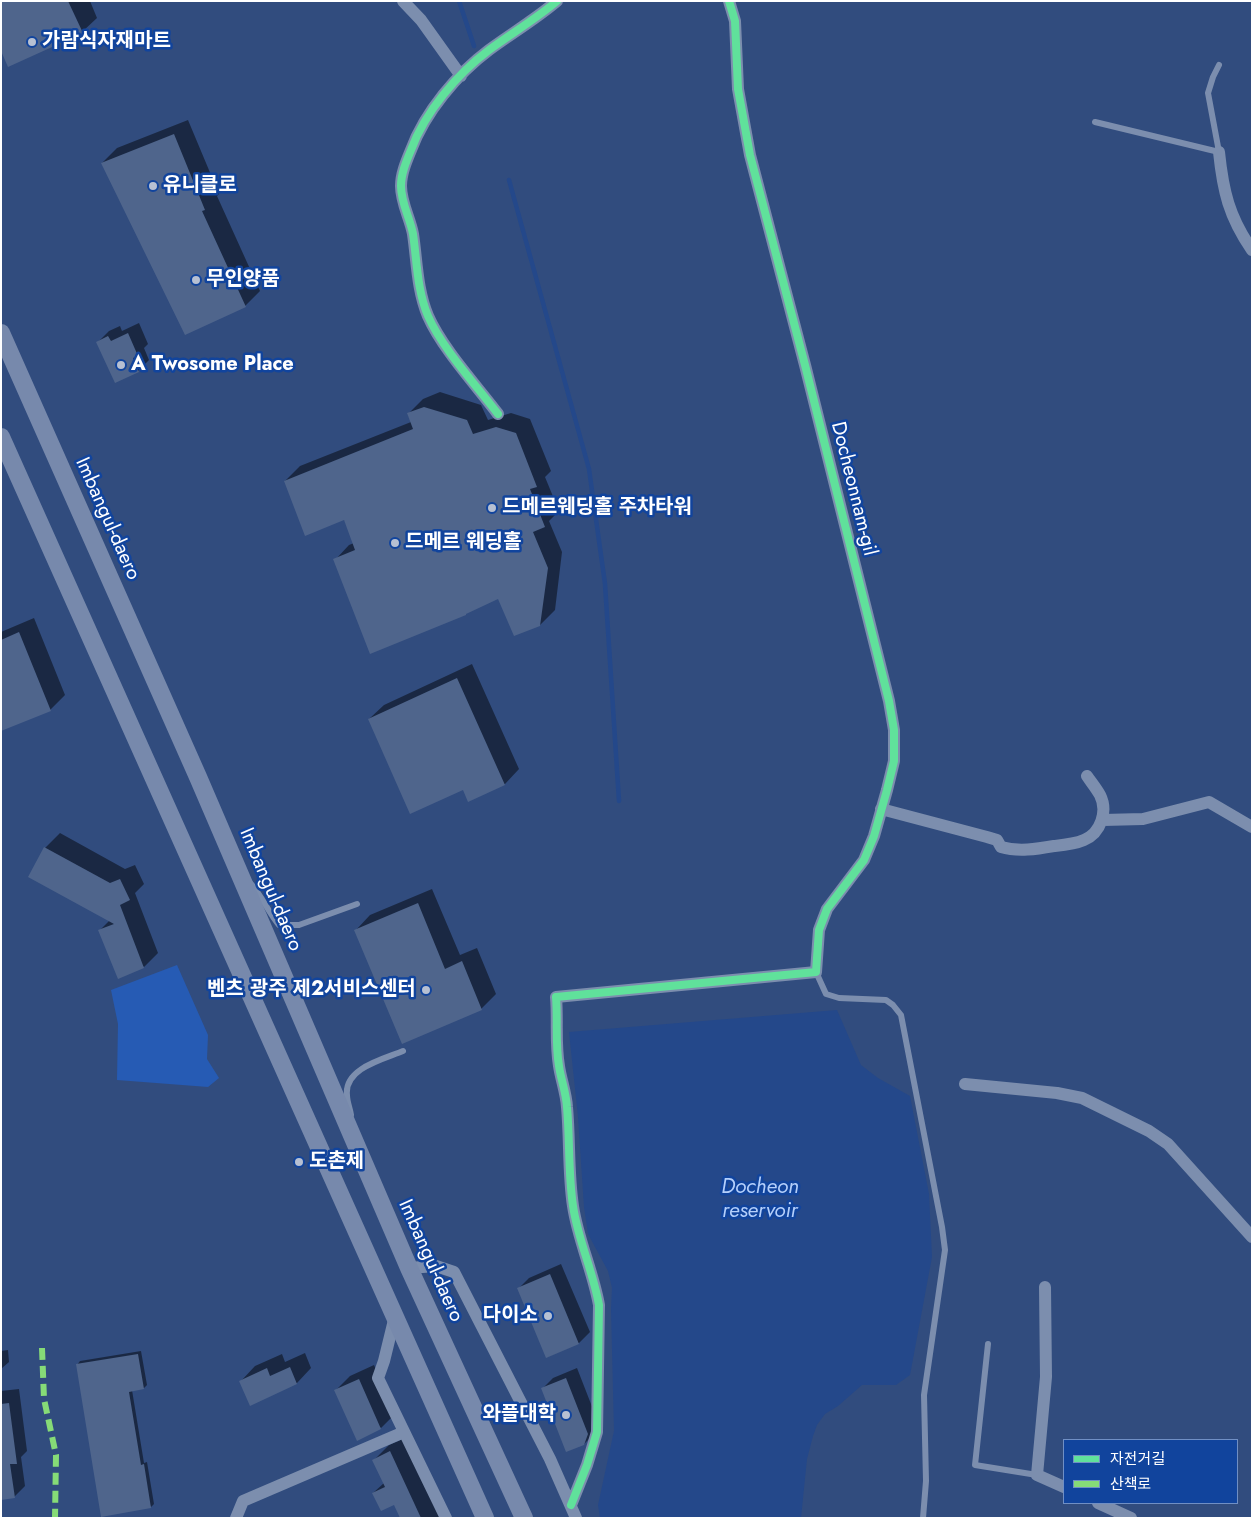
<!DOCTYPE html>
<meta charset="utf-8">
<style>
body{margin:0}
#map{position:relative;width:1253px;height:1519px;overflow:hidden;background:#314c7e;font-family:Jost,"Noto Sans KR",sans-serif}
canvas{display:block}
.frame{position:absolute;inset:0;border:2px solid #fff;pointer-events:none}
.legend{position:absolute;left:1063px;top:1439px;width:175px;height:65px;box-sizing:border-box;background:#11449d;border:1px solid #708fc4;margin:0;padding:6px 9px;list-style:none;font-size:15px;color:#fff}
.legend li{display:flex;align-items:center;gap:10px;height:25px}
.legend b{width:25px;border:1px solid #708fc4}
</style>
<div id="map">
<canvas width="1253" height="1519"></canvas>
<div class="frame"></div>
<ul class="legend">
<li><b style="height:6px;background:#60e19b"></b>자전거길</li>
<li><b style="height:6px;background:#86db77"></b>산책로</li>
</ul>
</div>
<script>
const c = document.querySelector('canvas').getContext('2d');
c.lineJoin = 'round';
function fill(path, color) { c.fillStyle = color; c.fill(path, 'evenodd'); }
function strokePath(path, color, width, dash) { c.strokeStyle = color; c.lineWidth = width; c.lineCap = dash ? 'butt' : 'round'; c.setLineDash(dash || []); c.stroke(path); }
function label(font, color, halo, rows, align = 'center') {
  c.font = font + ' Jost,"Noto Sans KR",sans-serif'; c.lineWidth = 5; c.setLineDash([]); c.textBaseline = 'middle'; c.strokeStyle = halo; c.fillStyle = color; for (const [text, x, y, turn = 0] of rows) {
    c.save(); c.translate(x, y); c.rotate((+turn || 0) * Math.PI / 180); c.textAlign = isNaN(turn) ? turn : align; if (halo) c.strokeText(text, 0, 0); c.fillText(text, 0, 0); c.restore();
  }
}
const green = new Path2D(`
 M177,965L208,1035L207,1059L219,1078L208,1087L117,1080L118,1024L111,990Z`);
const water = new Path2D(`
 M837,1010L861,1065L878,1078L910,1096L929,1194L932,1257L910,1375L896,1385H862L838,1406L825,1414L817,1425L813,1436L807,1459L801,1518H600L598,1505L614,1431L611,1309L612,1288L608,1271L588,1234L584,1207L578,1117L569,1032Z`);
const shadow = new Path2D(`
 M1,1H90L97,18L82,32Z
 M188,120L219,194L217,196L260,291L245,306L102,163L117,148Z
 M139,323L148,344L144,348L149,360L138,371L98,342L109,331L120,326L122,331Z
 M440,392L481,405L488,420L511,413L530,419L551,471L545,477L559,511L549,521L562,552L555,610L540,625L499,598L335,560L349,545L354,543L344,519L285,481L300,466L411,422L408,414L423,399Z
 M34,618L65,695L50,710L1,729V632Z
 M472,664L519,769L505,784L469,800L464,789L369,719L384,705Z
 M60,833L125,869L135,865L144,884L135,893L158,953L144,967L100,930L110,920L45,848Z
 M432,889L460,955L477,948L496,994L481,1009L356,930L370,915Z
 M561,1264L590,1332L579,1343L547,1357L518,1289L529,1278Z
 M8,1350L9,1362L1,1369V1351Z
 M141,1351L147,1385L144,1388L132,1390L144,1463L147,1462L154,1504L151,1507L77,1365L80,1361Z
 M305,1353L311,1368L297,1383L251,1404L241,1381L255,1366L282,1354L285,1362Z
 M374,1365L395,1414L381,1428L336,1390L350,1376Z
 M577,1368L598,1422L595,1433L584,1444L542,1389L553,1378Z
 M19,1389L27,1451L21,1457L25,1486L14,1497L1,1499V1391Z
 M405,1438L441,1518H401L395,1503L373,1493L384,1483L374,1460L389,1445Z`);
const stream = new Path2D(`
 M459,1L474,46
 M509,180L589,469L605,584L619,801`);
const building = new Path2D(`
 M1,1H68L83,33L8,67L1,51Z
 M174,134L205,210L202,211L246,307L185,335L101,163Z
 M128,333L138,356L133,358L139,372L115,383L96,342L108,336L111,341Z
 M424,407L467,420L473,434L496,427L516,433L537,487L530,489L545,527L533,532L548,568L540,626L514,636L498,599L466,614V615L370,654L333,559L355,550L344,520L305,536L284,481L413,429L407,413Z
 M19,632L51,711L1,731V640Z
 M457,678L505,785L468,802L463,790L410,814L368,719Z
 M44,847L110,883L120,879L130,900L120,905L144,968L118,979L98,930L114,924L28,877Z
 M418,903L445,969L462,961L482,1010L402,1044L354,930Z
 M550,1274L579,1344L546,1358L517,1288Z
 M138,1354L144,1389L129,1392L141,1465L144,1464L151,1508L101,1517L76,1364Z
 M290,1367L297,1384L250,1406L239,1381L267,1368L270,1376Z
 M566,1378L588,1434L584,1445L566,1452L541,1388Z
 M359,1379L381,1429L357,1441L334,1390Z
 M9,1403L17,1464H10L15,1498L1,1500V1404Z
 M390,1451L421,1518H400L394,1505L381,1511L372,1493L385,1487L372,1460Z`);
const service = new Path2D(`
 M1095,122L1219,152L1208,93L1213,77L1219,65
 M251,884C262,896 268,912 279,925H299L357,904
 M816,972L826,994L839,998L886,1000L893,1005L901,1015L942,1227L945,1250L924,1395L926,1481L923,1518
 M351,1115C350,1108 347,1102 347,1095C344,1068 384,1059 403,1051
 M988,1344L975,1465L1037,1475`);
const minor = new Path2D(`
 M403,1L421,20L461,76
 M1219,152C1223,191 1229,217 1252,250
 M498,414C476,385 442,348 428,316C417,290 417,261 413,234C410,218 401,203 401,186C401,174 406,162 411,150C425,112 457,74 489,50C512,33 536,19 557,1
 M881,809L987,837L997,840L1001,847C1018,852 1037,849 1054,846C1064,845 1075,844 1084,840C1101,833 1108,811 1100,795C1096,788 1091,782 1087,776
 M1103,820L1143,819L1209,802L1252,827
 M965,1084L1057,1093L1082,1098L1149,1131L1168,1144L1252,1237
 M409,1268L436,1266L454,1272L550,1459L576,1518
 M1045,1287L1046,1377L1037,1475L1064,1487
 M395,1316L384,1361L378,1378L446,1518
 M1098,1503L1131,1518
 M571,1505L587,1465L597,1432L599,1305C593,1271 578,1240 573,1206C568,1173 570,1140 567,1107C566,1092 561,1080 559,1066C555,1043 558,1020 556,997L816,972L819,930L827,909L864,860L874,836L887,790L894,761V730L889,701L805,365L750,155L738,89L735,21L729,1
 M236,1518L243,1501L404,1432`);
const secondary = new Path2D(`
 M1,333L198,777L409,1268L524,1518
 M1,437L485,1518`);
const quiet = new Path2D(`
 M42,1348L44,1399L56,1455L55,1518`);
const cycleway = new Path2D(`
 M498,414C476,385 442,348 428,316C417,290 417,261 413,234C410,218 401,203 401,186C401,174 406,162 411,150C425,112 457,74 489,50C512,33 536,19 557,1
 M571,1505L587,1465L597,1432L599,1305C593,1271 578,1240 573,1206C568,1173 570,1140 567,1107C566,1092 561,1080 559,1066C555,1043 558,1020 556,997L816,972L819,930L827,909L864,860L874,836L887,790L894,761V730L889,701L805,365L750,155L738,89L735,21L729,1`);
const markers = [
 [32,42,5,"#b7c0d2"],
 [153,186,5,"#b7c0d2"],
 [196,280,5,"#b7c0d2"],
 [121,365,5,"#b7c0d2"],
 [492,508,5,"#b7c0d2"],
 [395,543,5,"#b7c0d2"],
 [426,990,5,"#b7c0d2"],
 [299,1162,5,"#b7c0d2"],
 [548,1316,5,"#b7c0d2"],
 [566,1415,5,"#b7c0d2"]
];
const poiNames = [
 ["가람식자재마트",42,42],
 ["유니클로",163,186],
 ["무인양품",206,280],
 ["A Twosome Place",131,365],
 ["드메르웨딩홀 주차타워",502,508],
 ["드메르 웨딩홀",405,543],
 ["벤츠 광주 제2서비스센터",416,990,"right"],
 ["도촌제",309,1162],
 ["다이소",538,1316,"right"],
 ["와플대학",556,1415,"right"]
];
const streetNames = [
 ["Docheonnam-gil",853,489,76],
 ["Imbangul-daero",107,519,66],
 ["Imbangul-daero",270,890,67],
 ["Imbangul-daero",430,1261,66]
];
const waterNames = [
 ["Docheon",760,1188],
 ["reservoir",760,1212]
];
fill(green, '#265bb4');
fill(water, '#24488a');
fill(shadow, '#0007');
strokePath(stream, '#24488a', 4.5);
fill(building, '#4f658c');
strokePath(service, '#7c8eae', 6);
strokePath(minor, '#7c8eae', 12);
strokePath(secondary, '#7789ac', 18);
strokePath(quiet, '#86db77', 6, [12, 6]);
strokePath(cycleway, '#60e19b', 8);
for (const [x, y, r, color] of markers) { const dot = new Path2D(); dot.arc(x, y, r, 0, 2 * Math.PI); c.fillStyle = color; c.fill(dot); strokePath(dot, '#11449d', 2); }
label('bold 20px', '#fff', '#11449d', poiNames, 'left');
label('20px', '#fff', '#11449d', streetNames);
label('italic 21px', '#b4cffb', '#11449d', waterNames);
</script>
